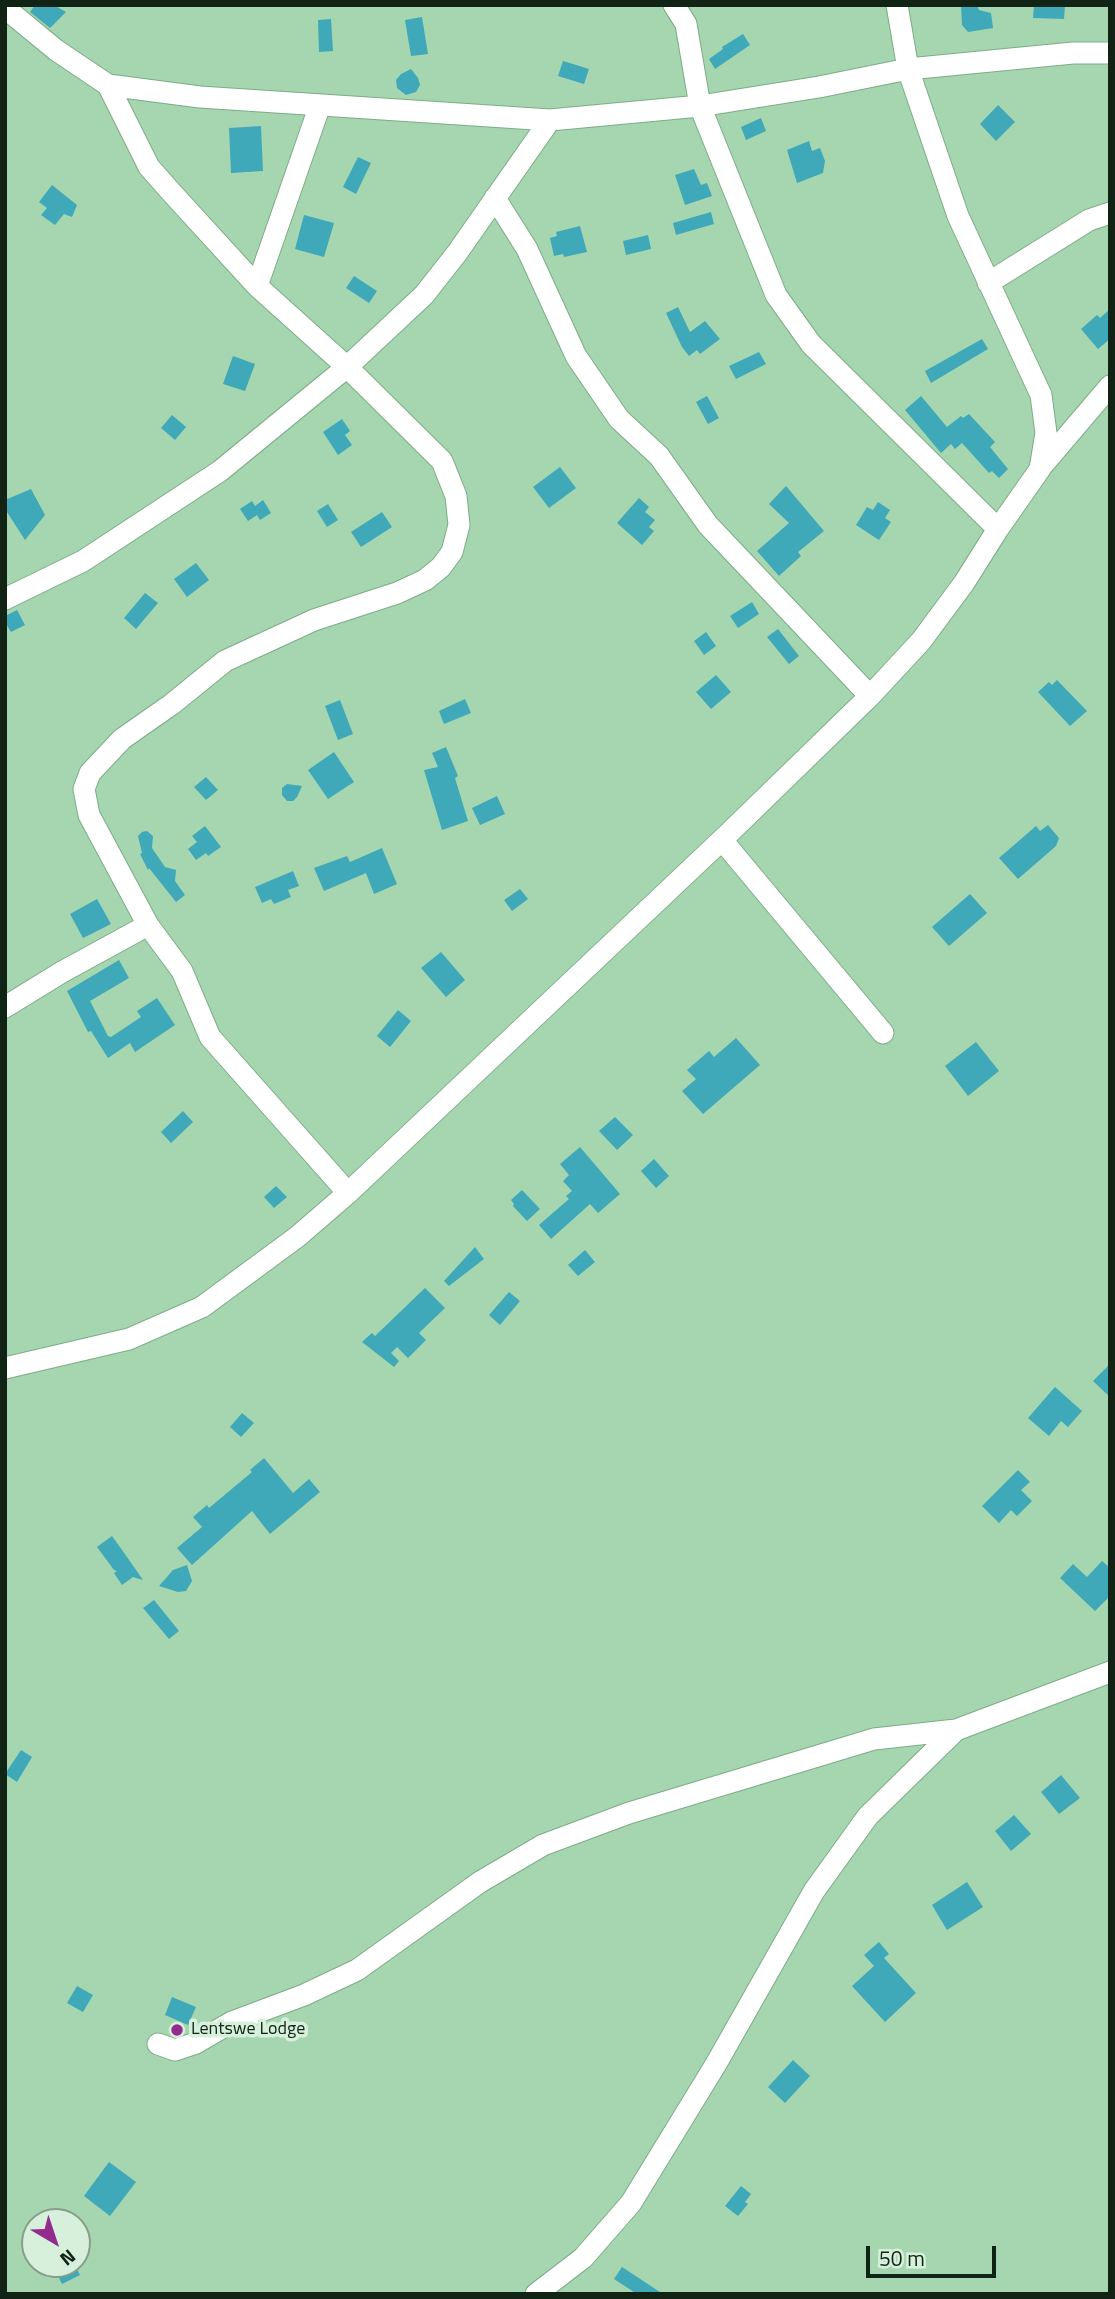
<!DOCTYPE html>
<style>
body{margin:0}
#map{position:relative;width:1115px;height:2299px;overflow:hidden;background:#a5d6af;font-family:"Titillium Web",sans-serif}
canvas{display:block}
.frame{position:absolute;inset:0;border:7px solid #102314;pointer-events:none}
.north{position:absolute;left:21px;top:2208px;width:70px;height:70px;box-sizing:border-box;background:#d7f0db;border:2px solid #879e8b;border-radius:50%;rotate:141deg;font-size:19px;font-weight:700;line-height:28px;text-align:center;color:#102314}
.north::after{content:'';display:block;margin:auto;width:24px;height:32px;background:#942b8e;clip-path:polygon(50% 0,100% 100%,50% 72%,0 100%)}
.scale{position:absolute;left:866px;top:2246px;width:130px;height:32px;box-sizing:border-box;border:4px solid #102314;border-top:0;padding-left:9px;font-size:21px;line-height:24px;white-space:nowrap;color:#102314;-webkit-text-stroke:5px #d7f0db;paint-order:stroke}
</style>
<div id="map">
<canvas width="1115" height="2299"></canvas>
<div class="frame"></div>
<div class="north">N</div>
<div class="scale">50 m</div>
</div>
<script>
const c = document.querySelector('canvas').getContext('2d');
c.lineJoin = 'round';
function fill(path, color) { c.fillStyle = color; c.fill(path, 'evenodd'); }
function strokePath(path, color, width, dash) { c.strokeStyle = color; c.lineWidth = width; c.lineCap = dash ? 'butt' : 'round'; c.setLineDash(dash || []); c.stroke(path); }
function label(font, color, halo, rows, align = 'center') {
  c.font = font + ' "Titillium Web",sans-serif'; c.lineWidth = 7; c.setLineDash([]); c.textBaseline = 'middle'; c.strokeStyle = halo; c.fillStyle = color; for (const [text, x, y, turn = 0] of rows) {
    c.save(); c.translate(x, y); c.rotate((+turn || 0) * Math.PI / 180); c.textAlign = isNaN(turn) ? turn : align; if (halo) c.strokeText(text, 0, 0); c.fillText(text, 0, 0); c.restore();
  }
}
const building = new Path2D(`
 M35,5H54L66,12L50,28L30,12Z
 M977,5L979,10L991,13L993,28L968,32L962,25L961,6Z
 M1034,5H1065L1064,19L1033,18Z
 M422,17L428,54L411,56L405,20Z
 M331,19L333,51L319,52L318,20Z
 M743,34L750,45L715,69L709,59L723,49L722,47Z
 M563,61L589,69L584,84L558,76Z
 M411,69L418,78L420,85L416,92L406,95L397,88L396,80L401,74Z
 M998,105L1015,122L996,141L980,124Z
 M761,118L766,131L746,140L741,127Z
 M261,126L263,171L231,173L229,128Z
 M809,141L812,151L820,148L825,161L823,173L797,183L787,150Z
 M358,157L371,163L356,194L343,187Z
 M694,169L701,185L707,183L712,196L685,205L675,175Z
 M52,185L77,205L72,217L64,214L55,225L41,215L47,208L39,202Z
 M711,212L714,224L676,235L673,223Z
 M304,215L334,223L324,257L295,249Z
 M580,226L587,252L564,257L563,254L554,256L550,238L557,236L556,232Z
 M648,235L651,249L626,255L623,241Z
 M354,276L377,291L369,303L346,288Z
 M678,307L690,332L705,321L720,339L700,354L697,350L689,356L682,347L666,313Z
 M1110,309V339L1098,349L1081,329L1097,315L1100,318Z
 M982,339L988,349L931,383L925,371Z
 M759,352L766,364L736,379L729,366Z
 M233,356L255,364L245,391L223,384Z
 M707,396L719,418L708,424L696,402Z
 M921,396L947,427L961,416L963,418L969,414L995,442L990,447L1008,469L999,478L992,471L989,473L962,443L955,449L951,444L941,453L905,410Z
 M172,415L186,427L175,440L161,428Z
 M342,419L350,431L345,435L352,445L338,455L323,432Z
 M560,467L576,488L549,508L533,487Z
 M786,486L824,531L798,552L801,556L779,576L757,551L789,523L769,504Z
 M31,489L45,515L25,540L5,509V500Z
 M639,498L649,507L645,512L655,520L649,527L654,531L642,545L617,523Z
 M263,500L271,513L260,520L257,515L248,521L240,509L252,501L255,506Z
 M878,502L890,510L885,518L891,522L879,540L856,525L867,507L873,510Z
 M328,504L338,520L327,527L317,511Z
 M382,512L392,527L361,547L351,532Z
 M196,563L209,580L187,597L174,579Z
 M145,593L158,603L136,629L124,618Z
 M752,602L759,614L738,628L730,616Z
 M17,610L25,625L11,632L5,622V616Z
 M778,629L799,656L789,664L767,637Z
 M706,632L716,646L704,655L694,641Z
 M716,675L731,692L711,709L696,692Z
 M1057,680L1087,711L1070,726L1038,692L1049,682L1052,685Z
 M465,699L471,713L444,724L439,711Z
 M340,700L353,734L338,740L325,706Z
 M446,747L458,776L455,778L468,821L442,830L424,770L438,767L432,753Z
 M334,752L354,782L328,799L308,770Z
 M206,777L218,790L206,800L194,787Z
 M287,784L302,786L297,797L293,801H287L282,795V788Z
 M497,796L505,814L480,825L472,808Z
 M1048,825L1059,838L1056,846L1018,879L999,858L1036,826L1040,831Z
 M205,826L221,847L208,856L206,853L196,860L188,849L197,842L192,836Z
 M147,831L153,836L152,848L165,867L176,870L175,881L185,895L176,902L149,868L148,870L140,854L142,853L138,836L142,832Z
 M382,848L397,884L374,894L366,873L324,891L314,868L347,856L350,862Z
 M293,871L299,886L288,890L291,897L274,904L271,899L262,903L255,887Z
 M520,889L528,899L512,911L504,900Z
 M970,894L987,913L949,946L932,927Z
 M97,899L111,924L83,938L70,914Z
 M441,952L465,980L446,997L421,968Z
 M119,960L129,978L90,1001L108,1036L111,1037L141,1017L137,1011L157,998L175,1025L135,1052L130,1043L108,1058L91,1031L88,1032L67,991Z
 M398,1010L411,1021L390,1047L377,1036Z
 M736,1038L760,1065L703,1114L682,1091L696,1079L687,1070L709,1051L714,1057Z
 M976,1042L999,1071L968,1096L945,1066Z
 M183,1111L193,1122L171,1143L161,1132Z
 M615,1117L633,1135L617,1150L599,1131Z
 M580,1147L620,1194L598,1213L590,1204L551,1239L539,1225L569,1199L566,1196L572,1191L563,1181L569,1175L560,1164Z
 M654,1159L669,1176L656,1188L641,1171Z
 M276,1186L287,1197L274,1208L264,1197Z
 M522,1190L540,1209L527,1221L513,1206L514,1204L511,1200Z
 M475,1247L484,1259L449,1286L444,1281Z
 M585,1250L595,1262L578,1276L568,1265Z
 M425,1288L445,1308L419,1333L426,1340L408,1358L397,1347L391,1353L399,1361L394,1367L362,1342L372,1333L375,1336Z
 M509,1292L520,1301L500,1325L489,1315Z
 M1110,1364V1397L1093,1381Z
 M1055,1387L1082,1411L1068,1427L1061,1421L1049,1436L1028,1418Z
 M242,1413L254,1423L241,1437L230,1427Z
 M264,1458L293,1493L309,1479L320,1492L270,1534L252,1511L192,1565L177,1548L202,1527L193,1517L207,1505L209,1508L252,1472L250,1470Z
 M1018,1470L1030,1482L1021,1490L1032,1501L1017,1516L1011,1510L999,1523L982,1506Z
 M112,1536L127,1557L143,1580L133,1577L122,1585L114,1573L117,1571L114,1570L97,1547Z
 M1102,1561L1110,1568V1596L1095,1611L1060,1578L1073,1564L1087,1577Z
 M187,1565L192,1581L186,1591L178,1592L159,1586L173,1570Z
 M154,1600L179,1631L169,1639L143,1608Z
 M21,1750L32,1757L17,1782L5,1774Z
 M1061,1775L1080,1798L1059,1814L1041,1792Z
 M1014,1815L1031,1834L1011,1851L995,1831Z
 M967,1882L983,1907L947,1930L932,1905Z
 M879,1942L889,1954L884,1958L916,1993L885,2022L852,1986L874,1966L864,1955Z
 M77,1986L93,1995L83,2012L67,2003Z
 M172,1997L196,2007L188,2025L165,2015Z
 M793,2060L810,2076L785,2103L768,2087Z
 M109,2162L136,2182L110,2216L84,2196Z
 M741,2186L751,2194L745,2202L748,2204L738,2216L725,2206Z
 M52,2264H74L80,2275L62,2284Z
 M622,2267L663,2294H637L614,2279Z`);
const minor = new Path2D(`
 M674,5L686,24L700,106L776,295L811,344L998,529
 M5,8L56,50L108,85L200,97L550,120L700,106L819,87L908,69L1073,53H1110
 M108,85L149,167L172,193L257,286L347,367L442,461L456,496L459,525L452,552L441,567L425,580L397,593L314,620L225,661L172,704L122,739L90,773L84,789L89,815L148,925L182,971L210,1037L348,1193
 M495,198L527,249L576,356L619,419L659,456L708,525L870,696
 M988,283L1089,220L1110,213
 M257,286L320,105
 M1041,467L1110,386
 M5,599L83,561L220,471L347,367L424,295L457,253L550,120
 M722,840L883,1033
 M5,1007L62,972L148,925
 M5,1368L129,1339L202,1307L297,1237L348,1193L727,835L870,696L921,641L964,583L998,529L1040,469L1046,433L1041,395L958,216L908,69L897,5
 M158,2044L175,2050L196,2043L232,2022L304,1995L357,1970L480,1882L543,1845L629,1813L874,1739L956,1730
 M536,2294L583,2258L631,2203L716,2064L814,1891L868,1816L956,1730L1110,1672`);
const markers = [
 [177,2030,7,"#942b8e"]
];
const poiNames = [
 ["Lentswe Lodge",191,2030]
];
fill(building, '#3fa8b9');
strokePath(minor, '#7dac86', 23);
strokePath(minor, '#fff', 21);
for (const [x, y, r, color] of markers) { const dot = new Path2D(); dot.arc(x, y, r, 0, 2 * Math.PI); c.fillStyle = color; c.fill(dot); strokePath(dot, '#d7f0db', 2.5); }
label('18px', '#102314', '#d7f0db', poiNames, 'left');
</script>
